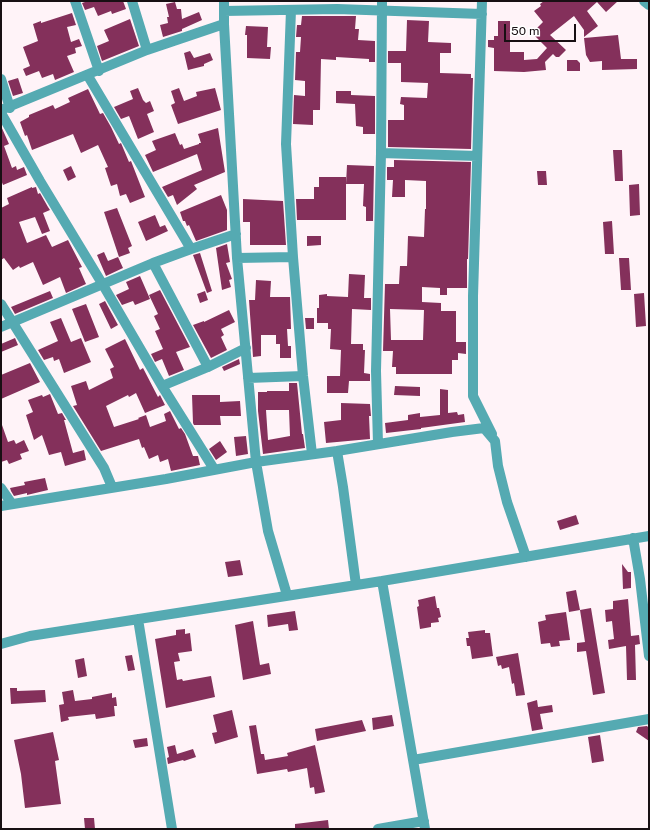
<!DOCTYPE html>
<style>
body{margin:0}
#map{position:relative;width:650px;height:830px;overflow:hidden;background:#fff3f8;font-family:"Public Sans",sans-serif}
canvas{display:block}
.frame{position:absolute;inset:0;border:2px solid #180f13;pointer-events:none}
.scale{position:absolute;left:504px;top:24px;width:72px;height:18px;box-sizing:border-box;border:2px solid #180f13;border-top:0;padding-left:5px;font-size:12px;line-height:14px;white-space:nowrap;color:#180f13;-webkit-text-stroke:3px #fff;paint-order:stroke}
</style>
<div id="map">
<canvas width="650" height="830"></canvas>
<div class="frame"></div>
<div class="scale">50 m</div>
</div>
<script>
const c = document.querySelector('canvas').getContext('2d');
c.lineJoin = 'round';
function fill(path, color) { c.fillStyle = color; c.fill(path, 'evenodd'); }
function strokePath(path, color, width, dash) { c.strokeStyle = color; c.lineWidth = width; c.lineCap = dash ? 'butt' : 'round'; c.setLineDash(dash || []); c.stroke(path); }
const building = new Path2D(`
 M88,1H123L126,9L112,14L111,11L98,16L94,7L85,10L82,3Z
 M544,1H618L606,12L597,2L587,11L598,26L584,37V30L574,16L550,35L566,50L559,57H556L553,54L545,62L546,70L524,72L494,71V48L488,47V40H494V36H498V21H510V52H524V60L537,59L547,48L532,33L543,22L534,11L541,6L540,4Z
 M175,2L177,9H181L182,19L199,12L202,20L182,29V31L163,37L160,25L168,23L167,17H169L166,4Z
 M72,13L76,25L67,27L71,42L79,39L82,46L75,48L76,53L67,56L74,72L55,80L53,74L42,78L39,71L26,76L23,69L30,66L23,47L38,41L33,24L41,21V23Z
 M302,16H356L355,29H359L358,40L375,41V62H369V59L336,57V60L321,59L320,110H313V125L293,124L294,95L305,96V81L295,80L296,52H300L301,37H296L297,25H301Z
 M130,19L139,46L102,61L97,46L109,41L104,30Z
 M407,20L429,21L428,42L451,43V53H440V73L471,74V78H473L471,149L388,147V120H404V105L400,104L401,97L427,98L428,83L401,82V63H388V51H406Z
 M246,26L268,27L267,47H271L270,59L247,58V35H245Z
 M618,35L621,59H637V69L602,70V61L590,62L586,55L584,38Z
 M190,51L194,58L210,53L213,60L204,64V66L188,70L184,53Z
 M567,60H577L580,63V71H567Z
 M18,78L23,93L13,96L8,81Z
 M138,88L143,100L146,103L150,101L154,111L147,114L154,132L138,139L129,116L121,119L114,107L133,99L130,91Z
 M179,88L184,101L197,96L196,92L215,88L221,110L178,124L171,105L175,103L171,91Z
 M88,89L100,114L103,113L111,127L119,144L121,143L129,162L131,161L145,197L130,203L126,194L120,196L117,184L111,186L105,168L108,167L98,145L81,153L73,134L32,150L27,135L25,136L20,122L29,117V115L53,105L55,109L70,102L68,98Z
 M336,91H351V95L375,96V134H363V127L356,126L355,104L336,103Z
 M1,126L9,144L4,146L12,168L16,166L17,170L24,167L27,175L3,185L1,180Z
 M218,128L225,172L194,185L197,189L177,205L173,195L168,197L162,187L202,170L197,154L153,172L145,155L156,150L152,141L175,133L180,145L182,144L184,149L199,144V143H201L198,134Z
 M613,150H622L623,181H615Z
 M394,160L471,162L468,259H467V288H447V295H440V288L422,287V302L441,303V311H456V342H466V354L458,353V360H452V374H396V367H392L393,351H383L385,284H399L400,266H407L408,236L424,237L425,209H426V181L405,180V197H392L393,180H387V167H394ZM390,309L424,310L423,340H391Z
 M347,165L374,166L373,221H366V207L363,206L364,184H346Z
 M71,166L76,177L68,181L63,170Z
 M537,171H546L547,185H538Z
 M319,177H346V220H297L296,199H314V187H319Z
 M639,184L640,215L630,216L629,185Z
 M32,187V188L36,187L38,194L40,193L48,207L50,210L43,213L50,231L42,234L35,217L19,222L27,243L46,235L52,247L68,240L82,267L79,268L86,284L66,293L60,277L43,285L33,262L20,268L19,266L13,270L4,258L1,260V208L9,204L7,198Z
 M221,195L227,210V230L196,241L189,225L187,226L185,221H183L180,212Z
 M243,199L283,201L286,245H250V222H243Z
 M117,208L132,246L128,248L130,253L119,257L104,212Z
 M155,215L160,227L165,225L168,231L146,241L138,222Z
 M612,221L614,254H605L603,222Z
 M307,236H321V245L307,246Z
 M227,244L230,262L226,263L232,279L229,280L231,287L222,290L216,248Z
 M104,252L108,261L118,257L123,268L106,276L97,255Z
 M200,253L212,291L207,293L193,255Z
 M619,258H629L631,290H621Z
 M349,274L365,275L364,298H371V310L352,309L351,344H363V350H365L364,373L370,374V381H349L348,393H327V376H340L341,350L330,349L331,329H328V323H317V308H319V295L327,294V296L348,297Z
 M140,276L150,299L135,305L133,301L122,305L116,295L129,289L126,282Z
 M256,280L271,281L270,297H290L291,329H287L288,346H291V358H280V344H276V335H261V356L253,357L249,300H255Z
 M160,290L190,347L176,352L184,370L169,376L162,359L155,362L151,354L163,349L155,331L160,329L154,316L158,314L149,295Z
 M50,291L53,298L15,314L11,307Z
 M205,291L208,300L200,303L197,294Z
 M644,293L646,326L636,327L634,294Z
 M105,301L118,325L111,329L99,304Z
 M86,304L99,337L85,342L72,309Z
 M229,310L235,322L221,329L224,335L221,337L227,350L211,358L193,325L204,321V322Z
 M61,318L71,342L81,338L91,362L64,373L59,359L54,361L53,357L44,360L38,350L58,341L50,322Z
 M305,318H314V329H306Z
 M15,338L18,345L1,352V344Z
 M125,339L140,370L143,368L158,397L160,395L165,405L145,413L136,393L129,397L128,395L106,406L114,427L139,419L138,418L146,415L150,427L166,421L164,414L170,411L179,429L181,428L185,434L193,456H198L200,465L171,471L168,459L160,462L158,455L149,459L144,447L142,448L139,439L101,451L73,406L77,405L71,386L86,381L89,390L113,378L110,369L114,367L105,349Z
 M239,359L240,364L224,371L222,367Z
 M30,363L40,382L1,399V375Z
 M289,383H297L302,434H303L305,448L263,454L258,411V392H267V391H289ZM266,410H289L290,436L268,440Z
 M395,386L420,387V396L394,395Z
 M440,389L448,390V413L457,412L458,415L464,414L465,422L421,428V429L386,433L385,423L408,420V415L420,413V417L440,415Z
 M50,394L58,414L62,413L66,420H64L73,453L84,450L86,460L65,466L61,452L49,455L42,435L34,440L26,415L33,412L28,400L42,395L43,397Z
 M192,395H220V402L240,401L241,416H220L221,425H194L193,423Z
 M341,403L370,404L371,416H369L370,439L326,443L324,422L341,420Z
 M2,425L8,442L14,440L16,444L24,440L29,451L20,454L22,459L9,464L7,460L1,462Z
 M246,436L248,454L236,456L234,437Z
 M220,441L227,452L216,460L209,449Z
 M45,478L48,490L27,495V493L14,496L11,491L10,488L25,485L24,482Z
 M576,515L579,524L560,530L557,521Z
 M240,560L243,575L228,577L225,562Z
 M622,564L628,572H631V588L623,589Z
 M576,590L580,610L569,612L566,592Z
 M435,596L437,608H439L441,617L438,618L439,622L431,623V627L420,629L417,607L419,606L418,600Z
 M628,599L631,636L639,635L640,644L635,645L636,680H627L626,646L609,649L608,640L614,639L612,621L606,622L605,610L613,609V601Z
 M591,608L605,693L593,695L586,651L577,652V643L585,642L580,610Z
 M295,611L298,630L289,631L288,624L268,627L267,615Z
 M566,612L570,640L559,641L560,646L551,647L550,643L541,644L538,622L546,620L545,615Z
 M253,621L260,665L269,663L271,674L243,680L235,625Z
 M185,629V634L190,633L192,651L178,653L180,661L174,662L177,680L182,679L183,681L211,676L215,697L166,708L155,639L176,635V630Z
 M485,630V633H490L493,656L472,659L470,646H467L466,638H469L468,632Z
 M518,653L525,695L516,696L514,683L512,684L509,667L502,669L501,665L498,666L496,657Z
 M132,655L135,670L128,671L125,656Z
 M84,658L87,676L78,678L75,660Z
 M10,688H17V691L45,690L46,702L11,704Z
 M73,690L75,701L92,699V697L112,693V698L116,697L117,706H114L115,716L96,719L95,714L68,717L69,720L61,722L59,705L64,704L62,692Z
 M537,700L538,707L552,705L553,712L540,714L543,729L532,731L527,703Z
 M232,710L238,737L215,744L212,733L217,732L213,715Z
 M392,715L394,726L373,730L372,718Z
 M362,720L366,731L317,741L315,729Z
 M256,725L261,754H264L265,760L288,756L287,753L315,745L325,792L315,794L314,787L310,788L307,768L288,772L287,769L257,774L249,726Z
 M647,726L649,728V741L636,732L638,727Z
 M53,732L59,760L55,761L61,804L25,808L21,774L14,740Z
 M600,735L604,761L592,763L588,737Z
 M147,738L148,746L135,748L133,740Z
 M175,745L177,754L193,749L196,757L184,761L183,760L168,764L167,758L169,757L167,747Z
 M84,818H94L95,829H85Z
 M328,820L329,829H295V824Z`);
const minor = new Path2D(`
 M75,1L99,71
 M132,1L147,50
 M224,1V24L237,258L256,462L268,531L287,595
 M482,1L473,296V396L492,434
 M644,1L649,5
 M291,10L286,144L293,257L303,376L312,454
 M224,11L337,9L482,14
 M88,76L191,249
 M1,79L10,108
 M1,110L147,50L224,24
 M1,113L40,181L103,285L162,386L214,469
 M381,153L477,156
 M237,258L293,257
 M153,263L208,367
 M1,304L104,468L112,487
 M1,327L153,263L191,249L236,234
 M248,378L303,376
 M162,386L208,367L246,348
 M378,444L376,371L381,153L382,1
 M337,451L343,487L356,585
 M1,488L12,504
 M1,506L166,479L256,462L337,451L452,432L484,428L495,441L498,466L507,502L526,557
 M633,538L640,579L649,656
 M382,581L425,829
 M138,619L172,829
 M1,644L30,636L382,581L649,536
 M413,760L649,719
 M378,829L424,821`);
fill(building, '#84305b');
strokePath(minor, '#55aab2', 10);
</script>
